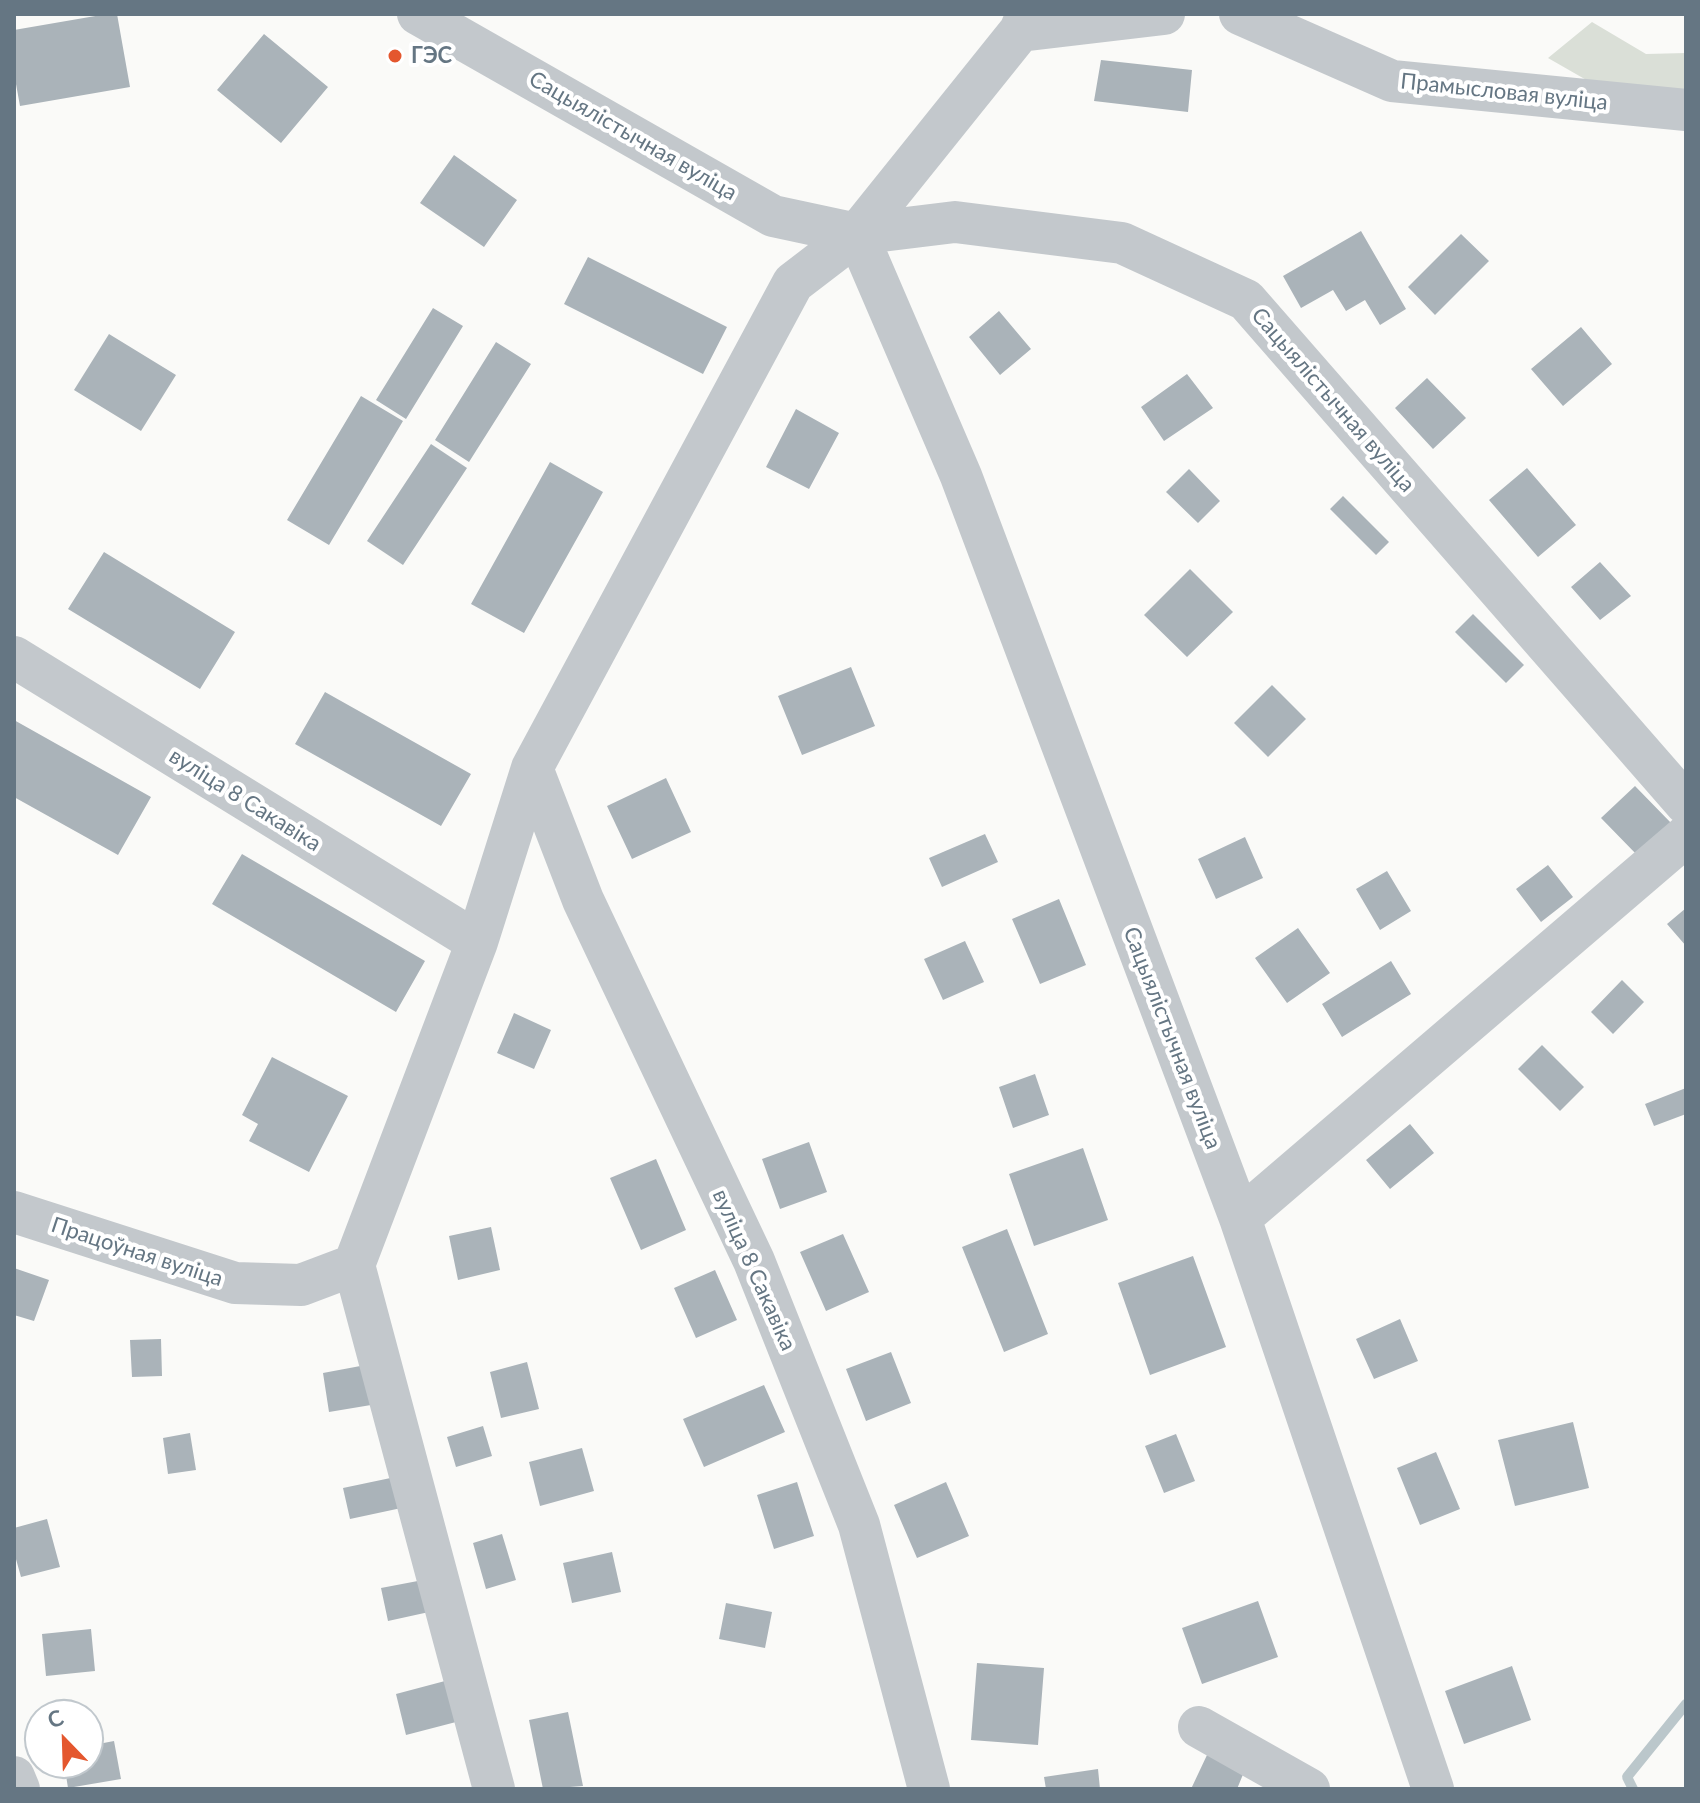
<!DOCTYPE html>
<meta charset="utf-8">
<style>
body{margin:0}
#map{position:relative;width:1700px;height:1803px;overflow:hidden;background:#fafaf8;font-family:Lato,sans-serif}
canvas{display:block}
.frame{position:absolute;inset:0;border:16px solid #657683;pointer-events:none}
.north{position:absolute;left:24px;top:1699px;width:80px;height:80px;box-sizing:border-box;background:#fff;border:2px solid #c1c8cd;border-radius:50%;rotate:337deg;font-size:22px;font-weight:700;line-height:32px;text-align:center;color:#657683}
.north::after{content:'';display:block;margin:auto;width:28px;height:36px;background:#e4572e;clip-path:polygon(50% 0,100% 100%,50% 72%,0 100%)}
</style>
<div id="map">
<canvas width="1700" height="1803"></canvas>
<div class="frame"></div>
<div class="north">С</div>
</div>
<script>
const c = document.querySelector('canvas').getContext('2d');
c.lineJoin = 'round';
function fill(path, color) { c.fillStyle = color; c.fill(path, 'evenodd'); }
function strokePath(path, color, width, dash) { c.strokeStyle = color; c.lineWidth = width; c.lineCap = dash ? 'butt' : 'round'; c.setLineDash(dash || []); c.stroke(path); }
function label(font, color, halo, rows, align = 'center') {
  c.font = font + ' Lato,sans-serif'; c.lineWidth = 8; c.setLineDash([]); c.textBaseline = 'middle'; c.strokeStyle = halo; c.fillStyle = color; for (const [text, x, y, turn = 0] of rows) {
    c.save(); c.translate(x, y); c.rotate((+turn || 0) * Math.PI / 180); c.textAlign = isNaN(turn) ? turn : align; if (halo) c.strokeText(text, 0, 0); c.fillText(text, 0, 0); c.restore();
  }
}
const green = new Path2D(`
 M1592,22L1646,54L1686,53V101L1644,113L1548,58Z`);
const stream = new Path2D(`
 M1633,1789L1627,1777L1686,1704`);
const building = new Path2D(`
 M107,14H117L130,87L20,106L14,73V30Z
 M264,34L328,87L281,143L217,90Z
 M1101,60L1192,70L1188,112L1094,101Z
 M454,155L517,200L484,247L420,203Z
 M1361,231L1406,309L1380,325L1365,300L1346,311L1333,290L1301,308L1283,276Z
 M1461,234L1489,261L1435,315L1408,287Z
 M588,257L727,327L703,374L564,304Z
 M433,308L463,326L406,419L376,400Z
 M999,311L1031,349L1000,375L969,337Z
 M1581,327L1612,364L1563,406L1531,369Z
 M109,334L176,375L141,431L74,390Z
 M496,342L531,364L469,462L435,440Z
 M1187,374L1213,408L1164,441L1141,407Z
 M1427,378L1466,418L1433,449L1395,408Z
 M361,396L403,421L329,545L287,520Z
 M796,409L839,433L809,489L766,467Z
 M431,444L467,468L403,565L367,541Z
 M550,462L603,492L524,633L471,604Z
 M1527,468L1576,525L1538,557L1489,500Z
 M1189,469L1220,501L1198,523L1166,492Z
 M1343,496L1389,542L1376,555L1330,509Z
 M104,552L235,632L200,689L68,609Z
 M1600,562L1631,596L1600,620L1571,587Z
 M1190,569L1233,612L1187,657L1144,615Z
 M1473,614L1524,665L1506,683L1455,632Z
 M851,667L875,726L802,755L778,696Z
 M1272,685L1306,719L1268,757L1234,723Z
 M325,692L471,774L441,826L295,744Z
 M14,720L151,797L118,855L14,797Z
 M666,778L691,832L632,859L607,806Z
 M1635,786L1672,824L1638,856L1601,818Z
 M985,834L998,862L942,887L929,858Z
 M1245,837L1263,878L1216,899L1198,859Z
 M242,854L425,961L396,1012L212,904Z
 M1548,865L1573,897L1541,922L1516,889Z
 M1387,871L1411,911L1380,930L1356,889Z
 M1059,899L1086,965L1040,984L1012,919Z
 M1686,908V946L1667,924Z
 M1298,928L1330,973L1287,1003L1255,958Z
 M965,941L984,982L943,1000L924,959Z
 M1391,961L1411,994L1342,1037L1322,1004Z
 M1622,980L1644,1002L1613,1034L1591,1012Z
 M514,1013L551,1030L534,1069L497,1053Z
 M1542,1045L1584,1087L1560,1111L1518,1069Z
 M272,1057L348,1096L309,1172L249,1141L258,1124L242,1115Z
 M1035,1074L1049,1115L1013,1128L999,1087Z
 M1686,1088V1114L1654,1126L1645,1104Z
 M1410,1124L1434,1153L1390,1189L1366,1160Z
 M809,1142L827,1192L780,1209L762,1159Z
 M1083,1148L1108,1220L1034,1246L1009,1174Z
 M656,1159L686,1230L641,1250L610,1178Z
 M491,1227L500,1270L458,1280L449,1236Z
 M1007,1229L1048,1334L1004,1352L962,1247Z
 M843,1234L869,1292L826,1311L800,1252Z
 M1193,1256L1226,1347L1150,1375L1118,1283Z
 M14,1268L49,1280L34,1321L14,1315Z
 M715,1270L737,1320L696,1338L674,1288Z
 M1400,1319L1418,1361L1374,1379L1356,1339Z
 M161,1339L162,1376L132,1377L130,1340Z
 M891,1352L911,1403L866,1421L846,1369Z
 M527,1362L539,1409L501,1418L490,1372Z
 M371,1364L377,1404L329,1412L323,1373Z
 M764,1385L785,1432L704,1467L683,1419Z
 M1573,1422L1589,1488L1515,1506L1498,1440Z
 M483,1426L492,1456L456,1467L447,1437Z
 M190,1433L196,1470L168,1474L163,1438Z
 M1176,1434L1195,1481L1164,1493L1145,1446Z
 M582,1448L594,1491L540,1506L529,1462Z
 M1436,1452L1460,1509L1420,1525L1397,1468Z
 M400,1476L406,1507L350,1519L343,1488Z
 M797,1482L814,1536L774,1549L757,1495Z
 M946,1482L969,1536L917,1558L894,1505Z
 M47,1519L60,1567L21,1577L14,1552V1528Z
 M502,1534L516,1580L486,1589L473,1543Z
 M612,1552L621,1592L572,1603L563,1563Z
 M423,1580L429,1612L388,1621L381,1588Z
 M1258,1601L1278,1657L1202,1684L1182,1628Z
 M726,1603L772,1612L765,1648L719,1639Z
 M91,1629L95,1671L46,1676L42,1634Z
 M977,1663L1044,1668L1038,1745L971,1740Z
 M1512,1666L1531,1720L1464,1744L1445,1691Z
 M445,1681L456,1722L406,1735L396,1694Z
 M568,1712L583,1786L543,1789L529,1720Z
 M114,1741L121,1779L68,1788L64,1763H88V1746Z
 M1207,1755L1244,1772L1237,1789H1191Z
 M1098,1769L1100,1789H1046L1044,1777Z`);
const minor = new Path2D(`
 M418,14L773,216L857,234L961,476L1240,1218L1433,1789
 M1240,14L1392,81L1686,110
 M1020,31L1164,14
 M857,234L955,222L1122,243L1246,300L1686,804
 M14,657L477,942
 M532,768L583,900L754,1261L859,1525L929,1789
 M14,1212L235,1283L301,1285L354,1265
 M1240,1218L1686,836
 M1199,1727L1309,1789
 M14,1777L19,1789
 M494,1789L354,1265L477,942L532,768L793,283L857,234L1020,31L1027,14`);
const markers = [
 [395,56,8,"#e4572e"]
];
const poiNames = [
 ["ГЭС",411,56]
];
const streetNames = [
 ["Прамысловая вуліца",1504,92,6],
 ["Сацыялістычная вуліца",633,136,30],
 ["Сацыялістычная вуліца",1333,400,49],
 ["вуліца 8 Сакавіка",245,800,32],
 ["Сацыялістычная вуліца",1172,1038,69],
 ["Працоўная вуліца",137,1252,18],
 ["вуліца 8 Сакавіка",754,1270,66]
];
fill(green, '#dadfd7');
strokePath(stream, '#bbc7cb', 10);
fill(building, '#aab3b9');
strokePath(minor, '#c3c8cc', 42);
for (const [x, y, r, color] of markers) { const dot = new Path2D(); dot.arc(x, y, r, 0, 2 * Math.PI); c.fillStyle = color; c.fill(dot); strokePath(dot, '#fff', 3); }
label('bold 22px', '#657683', '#fff', poiNames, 'left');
label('22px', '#657683', '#fff', streetNames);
</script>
